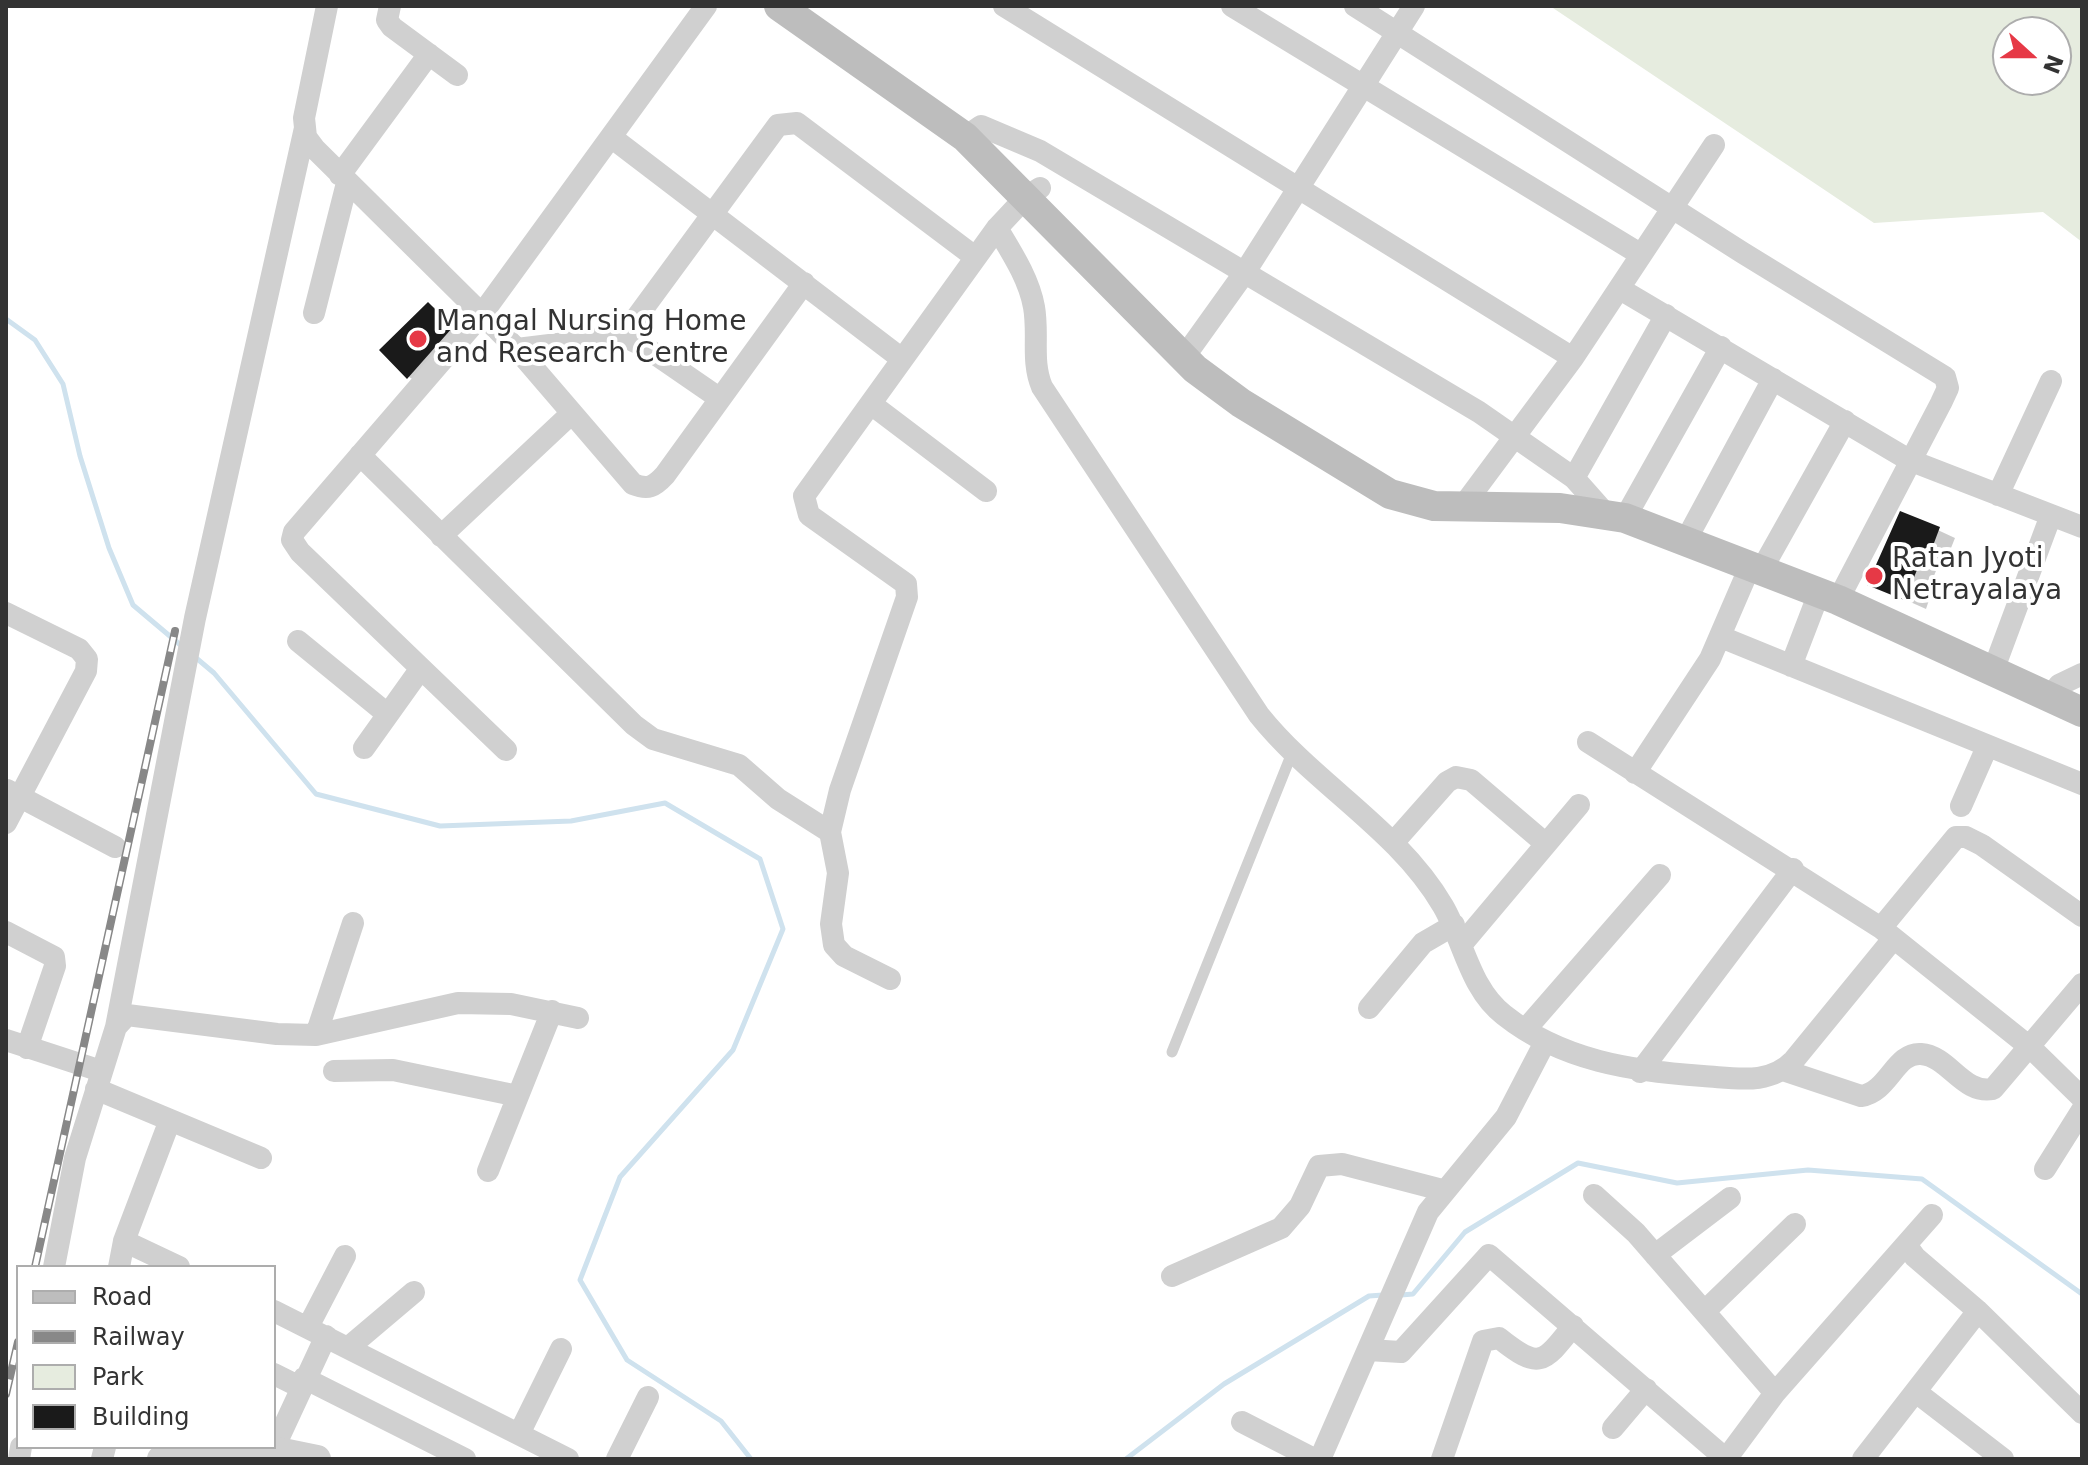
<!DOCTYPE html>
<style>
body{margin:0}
#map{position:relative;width:2088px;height:1465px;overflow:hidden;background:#fff;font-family:"DejaVu Sans",sans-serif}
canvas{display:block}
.frame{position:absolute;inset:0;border:8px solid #333;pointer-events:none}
.legend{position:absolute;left:16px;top:1265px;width:260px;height:184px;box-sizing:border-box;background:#fff;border:2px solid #adadad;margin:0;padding:10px 14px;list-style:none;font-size:24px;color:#333}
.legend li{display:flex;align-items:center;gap:16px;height:40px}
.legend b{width:40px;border:2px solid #adadad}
.north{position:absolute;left:1992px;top:16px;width:80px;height:80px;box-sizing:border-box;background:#fff;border:2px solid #adadad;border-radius:50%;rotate:111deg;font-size:22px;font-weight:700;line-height:32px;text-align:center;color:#333}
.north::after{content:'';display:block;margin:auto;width:28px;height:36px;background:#e63946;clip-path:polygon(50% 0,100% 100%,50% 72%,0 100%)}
</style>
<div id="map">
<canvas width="2088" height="1465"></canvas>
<div class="frame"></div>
<ul class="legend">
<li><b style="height:10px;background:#bdbdbd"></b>Road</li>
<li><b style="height:10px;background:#888"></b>Railway</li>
<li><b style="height:22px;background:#e6ecdf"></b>Park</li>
<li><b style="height:22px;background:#1a1a1a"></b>Building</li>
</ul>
<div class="north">N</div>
</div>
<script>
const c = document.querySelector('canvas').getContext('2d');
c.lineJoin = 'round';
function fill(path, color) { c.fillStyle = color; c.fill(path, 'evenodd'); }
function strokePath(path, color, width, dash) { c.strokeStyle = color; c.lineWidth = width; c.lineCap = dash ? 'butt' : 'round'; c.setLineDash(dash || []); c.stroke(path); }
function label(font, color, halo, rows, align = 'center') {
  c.font = font + ' "DejaVu Sans",sans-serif'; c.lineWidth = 8; c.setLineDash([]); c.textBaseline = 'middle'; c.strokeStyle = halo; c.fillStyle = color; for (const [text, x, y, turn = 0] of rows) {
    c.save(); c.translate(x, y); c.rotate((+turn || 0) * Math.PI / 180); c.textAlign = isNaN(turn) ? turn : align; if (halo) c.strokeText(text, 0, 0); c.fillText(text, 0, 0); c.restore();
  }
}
const green = new Path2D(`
 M1550,6H2082V242L2043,212L1874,223ZM2008,32H2056V80H2008Z`);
const shadow = new Path2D(`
 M428,304L444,313L467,337L424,386L409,377L382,350Z
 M1901,513L1955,538L1947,558L1942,556L1925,598L1929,600L1926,609L1870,584Z`);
const stream = new Path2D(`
 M6,319L35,340L63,384L80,456L109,548L133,605L184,648
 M195,657L214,673L316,794L440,826L571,821L665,803L760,859L783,929L733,1050L620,1177L580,1280L627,1360L721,1421L751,1459
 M1401,1295L1413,1294L1465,1232L1578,1163L1677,1183L1808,1170L1922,1179L2082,1294
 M1126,1459L1224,1384L1369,1296L1383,1295`);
const building = new Path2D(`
 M428,302L453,327L407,379L379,350Z
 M1900,511L1940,527L1931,551L1926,548L1910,587L1914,589L1909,602L1867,585Z`);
const service = new Path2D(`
 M1172,1052L1292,753`);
const minor = new Path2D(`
 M327,6L304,118L306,137L315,149L517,349L633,484C648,490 654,487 665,475L804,283
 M390,6L387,20L392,27L457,75
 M1004,6L1573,358
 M1232,6L1640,254
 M1355,6L1743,253L1945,377L1948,388L1941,403L1838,600
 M611,137L902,359
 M965,137L981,126L1040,151L1479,412L1574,478L1605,513
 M340,175L429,54
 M997,228C1012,253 1029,279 1034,307C1039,335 1031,361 1042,387L1259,715C1314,784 1398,829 1443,906C1464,942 1470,989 1504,1015C1562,1061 1632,1071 1703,1076C1736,1078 1769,1086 1794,1060L1893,939
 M1620,289L1909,460L2082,527
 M314,313L347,183
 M623,336L778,125L797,123L975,257
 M517,349L623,336L642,345L719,398
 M1180,355L1192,346L1245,272L1414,6
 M871,404L986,491
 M360,455L634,725L653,739L739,765L778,799L830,832
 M1574,478L1666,315
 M1998,495L2051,381
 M1463,506L1573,358L1714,145
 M1625,518L1721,347
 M441,536L572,413
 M1686,540L1773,379
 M1762,569L1845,421
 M6,613L79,649L87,659L86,671L6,823
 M1721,637L2082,784
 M298,641L386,713
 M1791,666L1819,593
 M1993,671L2051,515
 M2050,697L2059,685L2082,674
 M1588,742L1881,928L2031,1048L2082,1098
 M364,748L419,671
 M506,750L300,552L292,540L294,532L482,314L706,6
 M1635,773L1710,659L1751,564
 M7,790L115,847
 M1961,806L1987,747
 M1393,843L1447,782L1456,777L1471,780L1546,844
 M1881,928L1956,837H1966L1982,845L2082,916
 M6,932L54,957L55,966L27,1048
 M1462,944L1579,805
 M890,979L844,956L834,945L831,924L838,873L830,832L840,790L907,597L906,584L809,515L804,496L997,228L1026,197L1040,188
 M1369,1008L1423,943L1454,925
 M116,1027L195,618L305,128
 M1525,1030L1660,875
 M316,1035L353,923
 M6,1040L101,1071
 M1783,1070L1861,1096C1889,1092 1895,1052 1921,1054C1949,1056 1963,1095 1993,1089L2082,984
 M334,1071L393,1070L518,1096
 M1640,1072L1793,869
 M96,1089L261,1158
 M2045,1169L2082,1110
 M488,1171L552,1011
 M1594,1195L1636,1233L1775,1393
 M124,1241L179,1267
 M1907,1246L1915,1257L1978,1311
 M1655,1255L1730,1198
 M54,1267L75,1158L116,1027L127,1015L277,1034L316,1035L458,1003L511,1004L578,1018
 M119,1267L124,1241L170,1120
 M1172,1276L1281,1228L1300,1206L1319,1166L1342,1164L1442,1190
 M274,1311L568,1459
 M1705,1311L1795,1224
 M308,1327L345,1256
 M349,1347L414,1292
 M1368,1350L1401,1352L1489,1255L1726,1459
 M274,1374L300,1387
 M304,1378L465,1459
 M1916,1392L2003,1459
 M1242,1422L1314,1459
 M1613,1428L1646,1389
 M519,1434L561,1349
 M273,1450L326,1336
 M19,1459L21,1447
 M102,1459L105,1447
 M617,1459L648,1397
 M1320,1459L1428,1212L1506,1117L1545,1042
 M1442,1459L1483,1341L1499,1338C1539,1370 1543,1364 1573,1326
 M1726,1459L1775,1393L1932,1215
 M1863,1459L1978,1311L2082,1413`);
const tertiary = new Path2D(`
 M161,1459L273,1450L317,1459`);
const secondary = new Path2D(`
 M779,6L965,137L1195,369L1241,403L1390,494L1434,506L1560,508L1625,518L1838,600L2082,712`);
const rail = new Path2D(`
 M35,1267L175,631
 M6,1394L18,1342`);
const markers = [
 [418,339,10,"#e63946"],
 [1874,576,10,"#e63946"]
];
const poiNames = [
 ["Mangal Nursing Home",436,323],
 ["and Research Centre",436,355],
 ["Ratan Jyoti",1892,560],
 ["Netrayalaya",1892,592]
];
fill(green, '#e6ecdf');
fill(shadow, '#0003');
strokePath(stream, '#cfe2ee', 5);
fill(building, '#1a1a1a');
strokePath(service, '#d0d0d0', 11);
strokePath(minor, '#d0d0d0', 22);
strokePath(tertiary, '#d0d0d0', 28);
strokePath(secondary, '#bdbdbd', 30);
strokePath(rail, '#888', 8);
strokePath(rail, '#fff', 5, [15]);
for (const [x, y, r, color] of markers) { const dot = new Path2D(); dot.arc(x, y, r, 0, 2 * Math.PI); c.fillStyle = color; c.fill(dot); strokePath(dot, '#fff', 3); }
label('28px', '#333', '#fff', poiNames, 'left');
</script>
